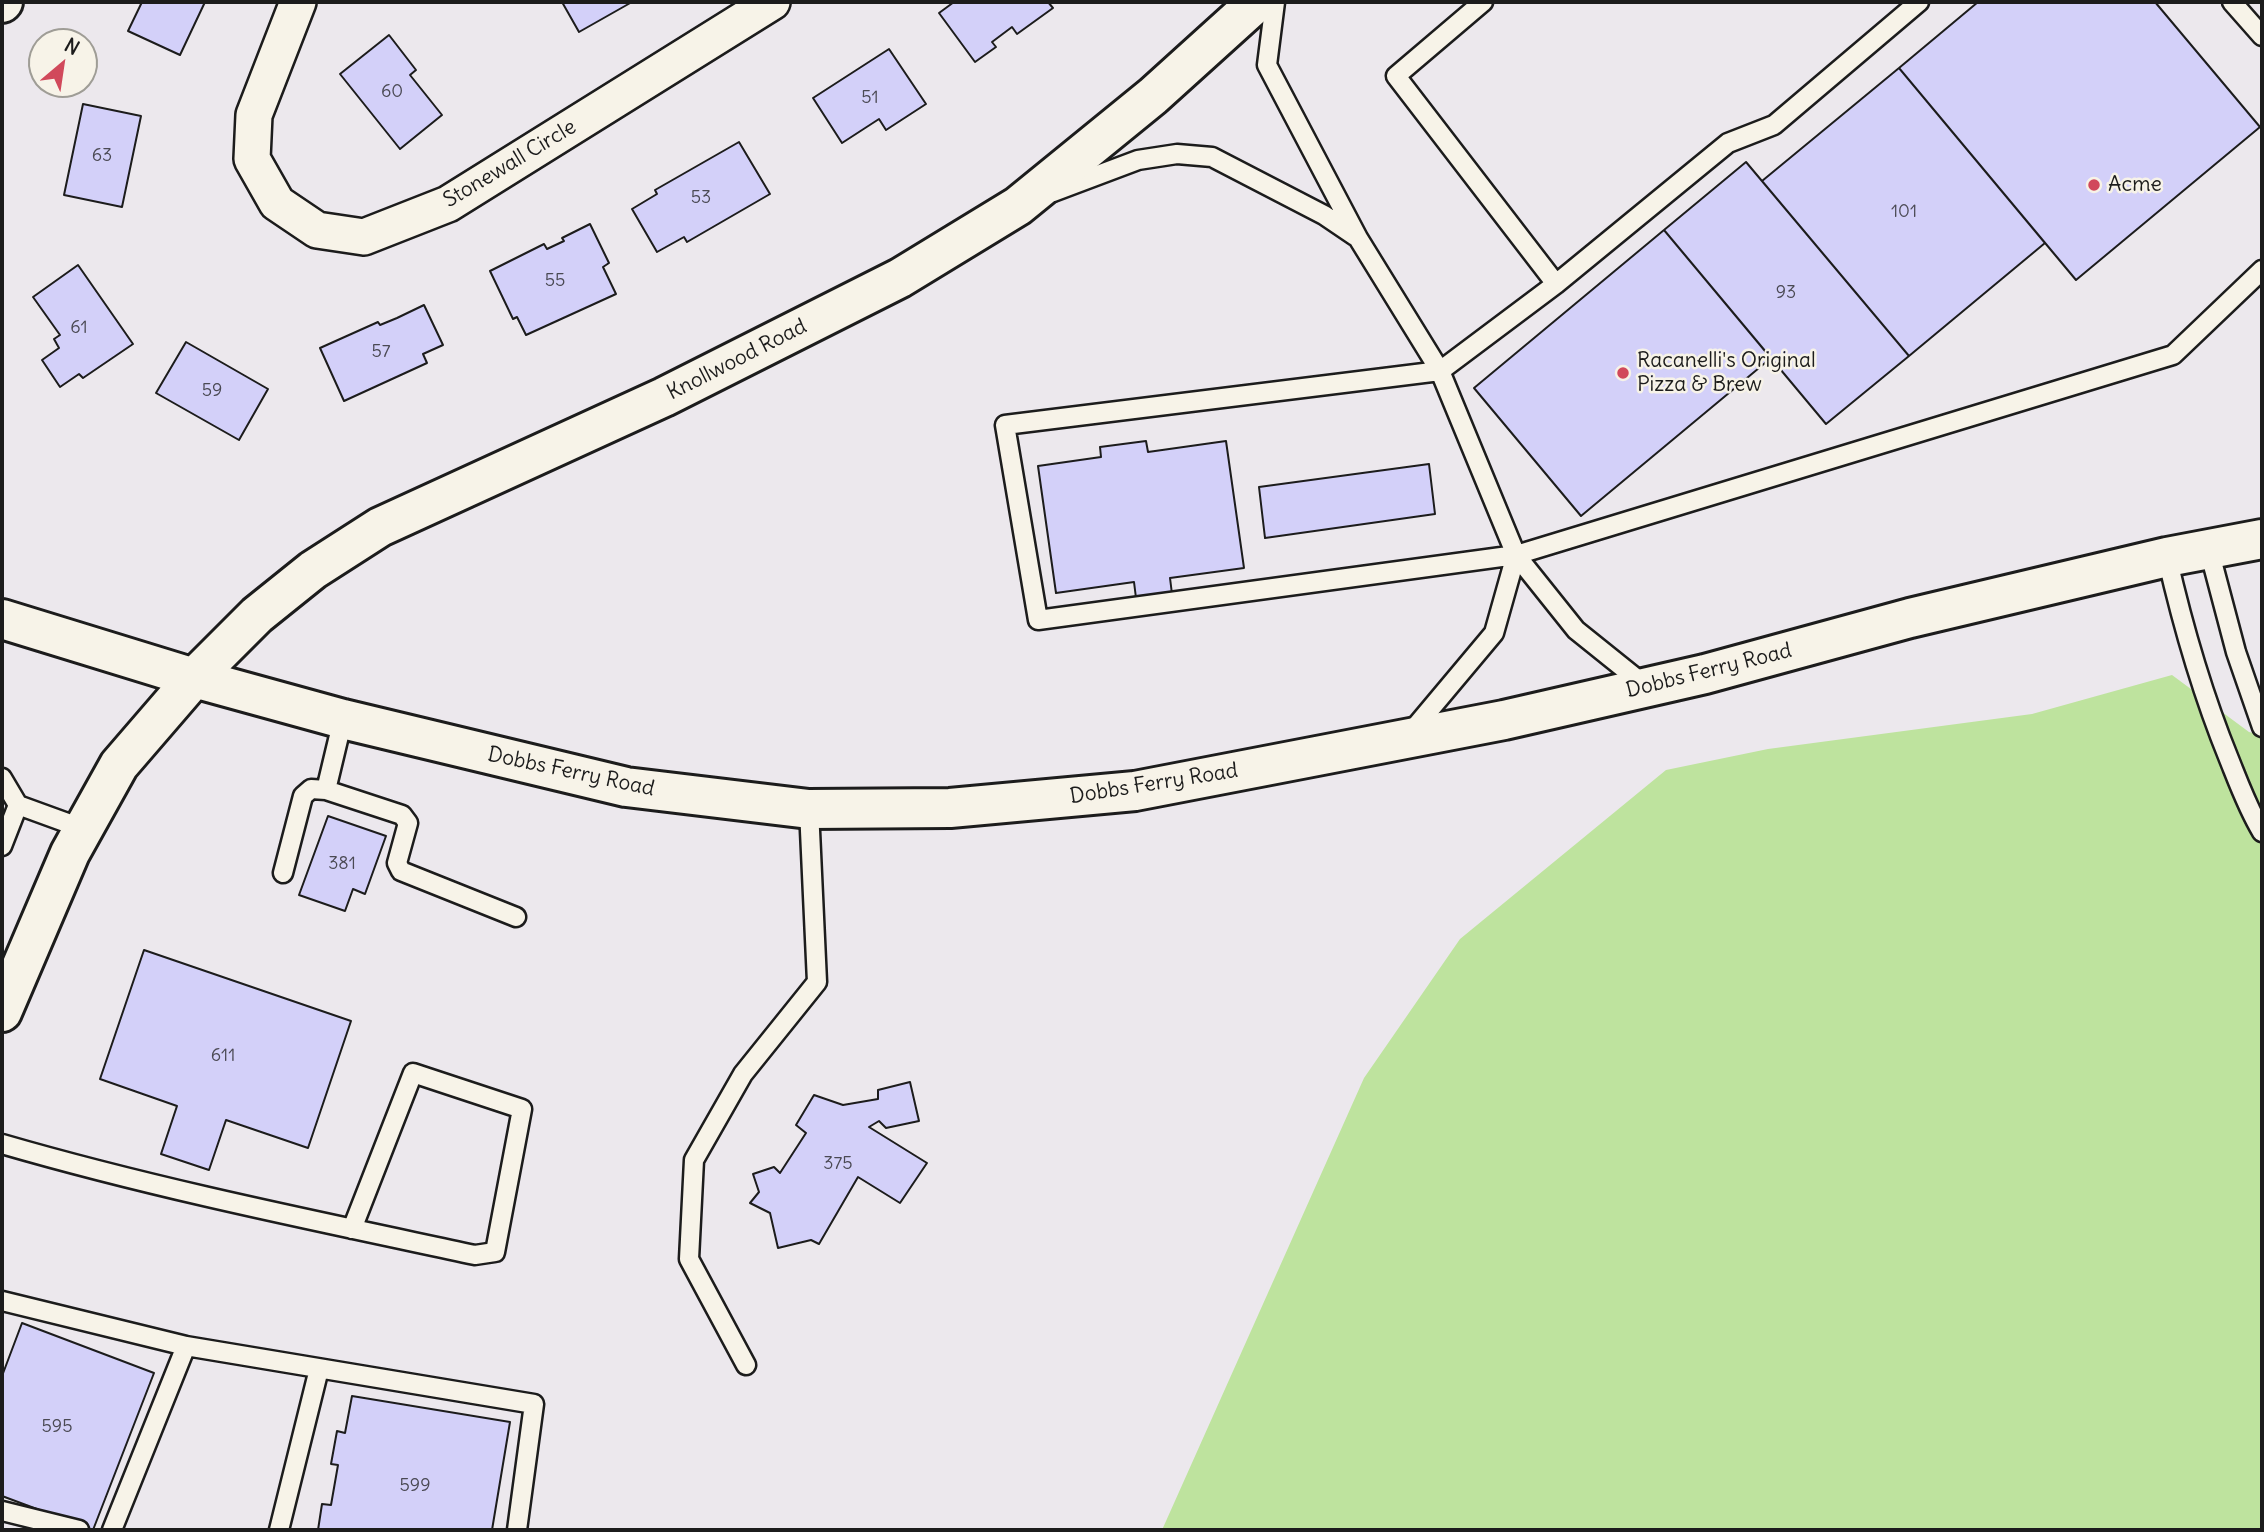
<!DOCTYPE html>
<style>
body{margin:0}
#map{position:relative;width:2264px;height:1532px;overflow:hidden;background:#ece8ed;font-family:Delius,sans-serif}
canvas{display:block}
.frame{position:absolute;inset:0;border:4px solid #1c1c1c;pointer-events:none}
.north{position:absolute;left:28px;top:28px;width:70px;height:70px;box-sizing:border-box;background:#f7f3e8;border:2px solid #9f9d96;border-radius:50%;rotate:29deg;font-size:19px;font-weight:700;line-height:28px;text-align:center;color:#1c1c1c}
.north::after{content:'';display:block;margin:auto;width:24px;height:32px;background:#d1495b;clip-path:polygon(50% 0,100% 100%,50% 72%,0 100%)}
</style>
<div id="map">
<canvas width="2264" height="1532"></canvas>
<div class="frame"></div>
<div class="north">N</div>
</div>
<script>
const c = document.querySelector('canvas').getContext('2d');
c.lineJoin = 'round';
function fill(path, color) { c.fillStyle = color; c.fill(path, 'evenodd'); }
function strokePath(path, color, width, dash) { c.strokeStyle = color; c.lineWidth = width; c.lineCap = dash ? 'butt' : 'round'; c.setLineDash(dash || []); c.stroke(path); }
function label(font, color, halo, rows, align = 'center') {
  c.font = font + ' Delius,sans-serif'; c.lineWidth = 5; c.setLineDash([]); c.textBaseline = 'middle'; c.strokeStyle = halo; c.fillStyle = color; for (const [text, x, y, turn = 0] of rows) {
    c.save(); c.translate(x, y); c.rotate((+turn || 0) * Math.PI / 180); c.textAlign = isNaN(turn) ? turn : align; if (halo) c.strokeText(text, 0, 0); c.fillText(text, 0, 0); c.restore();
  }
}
const green = new Path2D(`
 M2172,675L2249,732L2262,735V1530H1162L1364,1078L1460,939L1666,770L1768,749L2032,714Z`);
const building = new Path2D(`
 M142,2H205L180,55L128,31Z
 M562,2H632L579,32Z
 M954,2H1048L1053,8L1017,34L1012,27L992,42L996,47L975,62L939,13Z
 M1978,2H2155L2260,127L2076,280L1899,68Z
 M389,35L416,70L410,75L442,115L400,149L340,74Z
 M889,49L926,104L886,130L879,119L842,143L813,98Z
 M1899,68L2045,243L1909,356L1762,181Z
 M83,104L141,116L122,207L64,195Z
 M739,142L770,194L687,242L684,237L657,252L632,209L657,194L655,190Z
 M1746,162L1909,356L1826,424L1664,230Z
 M590,224L609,263L603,267L616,294L526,335L517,317L513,319L490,271L544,244L547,249L564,241L562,238Z
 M1664,230L1771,358L1581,516L1474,388Z
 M78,265L133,344L83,378L79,374L60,387L42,360L59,348L54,339L60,335L33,297Z
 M424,305L443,345L423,354L427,363L344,401L320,348L378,322L380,325L397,318Z
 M186,342L268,389L239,440L156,393Z
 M1146,441L1148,452L1226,441L1244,568L1170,578L1172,594L1136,598L1134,582L1056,593L1038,466L1101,457L1100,447Z
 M1429,464L1435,514L1265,538L1259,487Z
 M328,816L386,836L365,894L353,889L345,911L299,895Z
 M144,950L351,1021L308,1148L226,1120L209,1170L161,1154L177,1106L100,1079Z
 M910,1082L919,1121L886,1128L879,1121L869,1127L927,1163L900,1203L858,1177L819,1244L811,1240L778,1248L770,1213L750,1203L759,1192L753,1174L774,1167L780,1173L806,1133L796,1125L814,1095L843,1105L878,1099V1090Z
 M22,1323L154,1373L93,1530L2,1496V1376Z
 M352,1396L510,1422L492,1530H318L322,1504L331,1505L338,1465L331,1464L337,1431L345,1433Z`);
const service = new Path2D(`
 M1275,2L1267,65L1358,238L1440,371L1556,284L1728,143L1774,125L1919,2
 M1483,2L1396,76L1556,284
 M2232,2L2262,36
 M1053,192L1138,160L1177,154L1212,157L1324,215L1355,236
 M2209,550L2236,652L2262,727
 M2167,557C2183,627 2202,693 2229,759C2239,784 2248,809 2262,832
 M1647,687L1576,630L1516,555L1440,371L1005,425L1038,620L1516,555L2173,355L2262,270
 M343,719L326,790L402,815L408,823L397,863L401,871L516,917
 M1411,732L1494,633L1516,555
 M2,778L18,805L2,846
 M18,805L84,829
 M283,873L303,796L311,789L326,790
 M2,1144C157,1189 316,1221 475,1255L495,1252L522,1109L413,1073L352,1229
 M2,1301L186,1346L534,1404L517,1530
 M746,1365L689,1259L694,1160L743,1074L817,982L809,809
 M2,1511L79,1530
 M112,1530L186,1346
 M279,1530L319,1369`);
const minor = new Path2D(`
 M298,2L254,115L252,159L277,203L317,230L364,237L448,204L772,2`);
const tertiary = new Path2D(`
 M2,3L3,2`);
const secondary = new Path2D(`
 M2,619L194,678L343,719L626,787L809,809L950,808L1135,791L1504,720L1705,674L1910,618L2167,557L2262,539
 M2,1012L70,853L119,765L194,678L257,615L313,570L380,527L664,397L900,278L1018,206L1153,96L1257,2`);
const markers = [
 [2094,185,7,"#d1495b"],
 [1623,373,7,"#d1495b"]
];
const numberNames = [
 ["60",392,92],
 ["51",870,98],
 ["63",102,156],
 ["53",701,198],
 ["101",1904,212],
 ["55",555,281],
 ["93",1786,293],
 ["61",79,328],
 ["57",381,352],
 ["59",212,391],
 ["381",342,864],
 ["611",223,1056],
 ["375",838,1164],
 ["595",57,1427],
 ["599",415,1486]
];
const streetNames = [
 ["Stonewall Circle",510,164,-31],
 ["Knollwood Road",737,360,-27],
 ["Dobbs Ferry Road",1709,671,-14],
 ["Dobbs Ferry Road",571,772,12],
 ["Dobbs Ferry Road",1154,784,-9]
];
const poiNames = [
 ["Acme",2108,185],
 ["Racanelli's Original",1637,361],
 ["Pizza & Brew",1637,385]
];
fill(green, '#bee39e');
fill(building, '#d3d0f9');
strokePath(building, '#1c1c1c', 2);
strokePath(service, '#1c1c1c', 23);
strokePath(minor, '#1c1c1c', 40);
strokePath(tertiary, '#1c1c1c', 44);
strokePath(secondary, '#1c1c1c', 44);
strokePath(service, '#f7f3e8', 18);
strokePath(minor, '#f7f3e8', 35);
strokePath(tertiary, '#f7f3e8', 38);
strokePath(secondary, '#f7f3e8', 38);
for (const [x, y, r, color] of markers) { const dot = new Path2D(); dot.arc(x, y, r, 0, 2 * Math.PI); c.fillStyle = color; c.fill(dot); strokePath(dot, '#f7f3e8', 2.5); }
label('18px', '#4a4953', null, numberNames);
label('21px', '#1c1c1c', '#f7f3e8', streetNames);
label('21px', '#1c1c1c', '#f7f3e8', poiNames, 'left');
</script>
